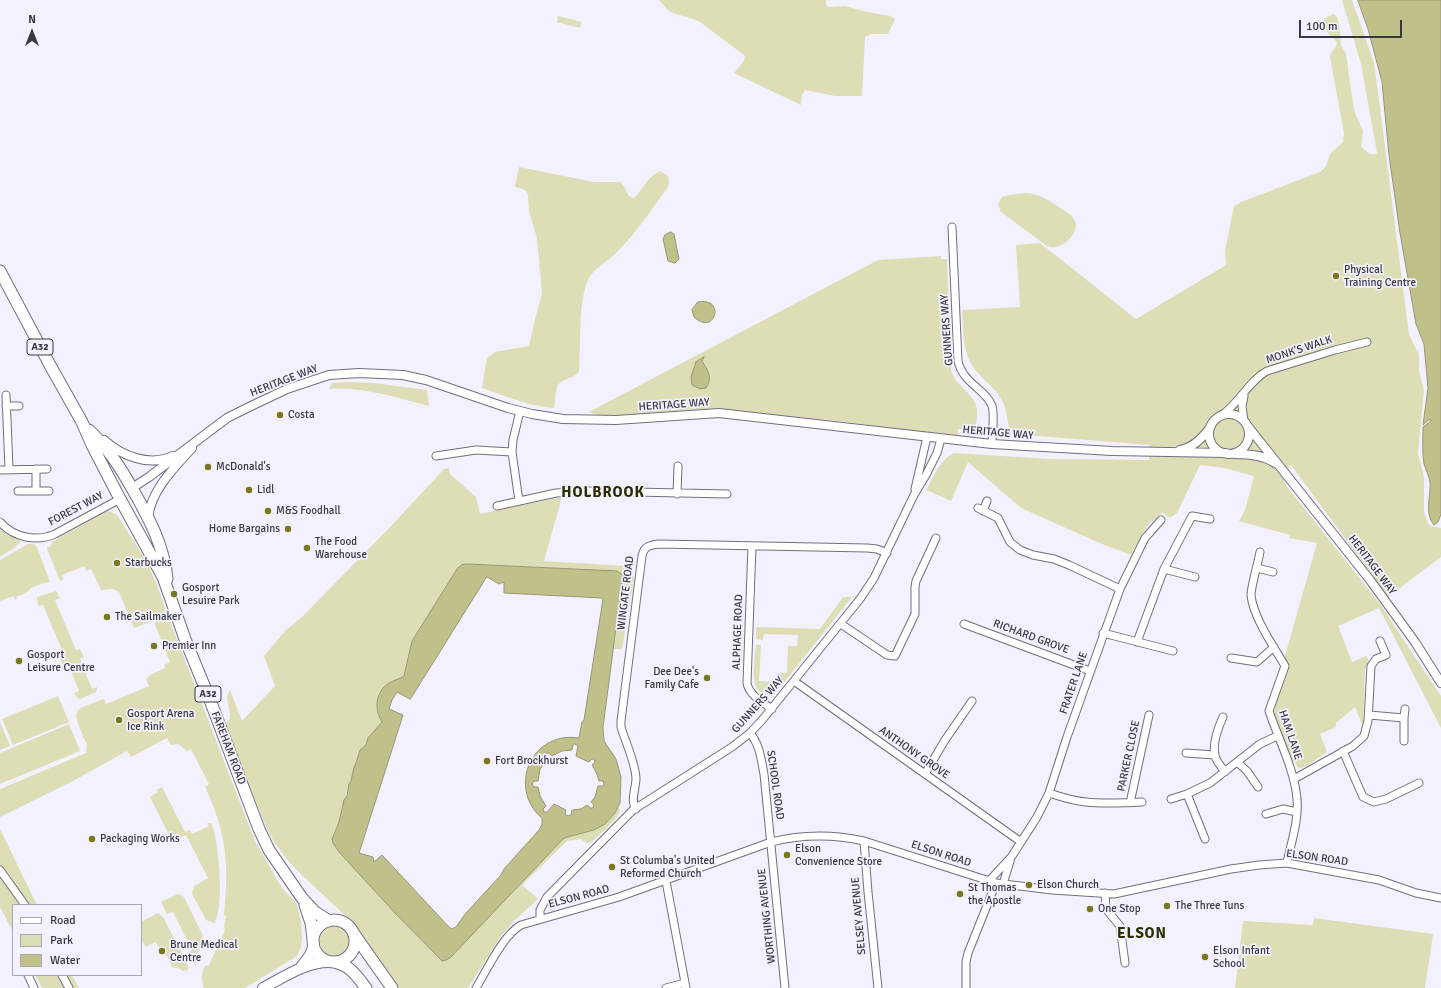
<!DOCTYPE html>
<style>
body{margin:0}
#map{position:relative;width:1441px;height:988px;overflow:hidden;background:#f3f1fe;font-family:Signika,sans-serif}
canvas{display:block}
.legend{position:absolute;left:12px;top:904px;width:130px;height:72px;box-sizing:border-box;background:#f3f1fe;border:1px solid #a9a7b1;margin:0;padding:5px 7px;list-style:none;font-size:12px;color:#39383e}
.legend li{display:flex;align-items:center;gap:8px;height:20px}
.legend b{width:20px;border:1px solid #a9a7b1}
.north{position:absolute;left:12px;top:12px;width:40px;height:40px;-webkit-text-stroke:3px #f3f1fe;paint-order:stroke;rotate:0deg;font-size:11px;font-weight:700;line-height:16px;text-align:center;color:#39383e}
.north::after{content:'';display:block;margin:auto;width:14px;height:18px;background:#39383e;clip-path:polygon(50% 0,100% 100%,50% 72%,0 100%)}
.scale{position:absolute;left:1299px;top:20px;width:103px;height:18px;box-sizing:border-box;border:2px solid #39383e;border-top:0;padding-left:5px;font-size:12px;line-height:14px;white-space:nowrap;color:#39383e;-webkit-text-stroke:3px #f3f1fe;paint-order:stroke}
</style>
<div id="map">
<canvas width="1441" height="988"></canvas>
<ul class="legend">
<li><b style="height:5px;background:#fff"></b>Road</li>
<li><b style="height:11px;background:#dddeb5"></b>Park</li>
<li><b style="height:11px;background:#c0c08b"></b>Water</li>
</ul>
<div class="north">N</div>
<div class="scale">100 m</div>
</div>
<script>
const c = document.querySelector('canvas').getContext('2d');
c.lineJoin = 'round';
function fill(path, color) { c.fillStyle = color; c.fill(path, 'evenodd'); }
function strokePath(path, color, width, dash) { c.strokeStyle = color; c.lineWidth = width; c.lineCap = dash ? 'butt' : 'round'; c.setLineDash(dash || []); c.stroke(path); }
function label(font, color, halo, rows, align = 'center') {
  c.font = font + ' Signika,sans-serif'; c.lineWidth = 3.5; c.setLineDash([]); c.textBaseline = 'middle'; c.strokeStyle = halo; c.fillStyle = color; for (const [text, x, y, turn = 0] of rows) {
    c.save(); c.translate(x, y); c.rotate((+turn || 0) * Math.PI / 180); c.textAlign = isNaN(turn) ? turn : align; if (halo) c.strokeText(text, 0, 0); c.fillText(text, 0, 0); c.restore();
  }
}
const green = new Path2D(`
 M659,0H826V5L828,7L845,6L867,12L891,16L895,19L888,34H871L865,37L862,96H835L805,90L802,95L801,105L734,73L743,62L745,57L744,55L700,22C691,17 674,15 668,10C665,7 662,3 659,0Z
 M1342,0H1352L1374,63L1376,77L1409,334L1412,341L1419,354V371L1424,390L1418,453L1424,477V512L1428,524L1431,526L1441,528V557L1388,597L1291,465C1285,470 1284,477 1285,484L1380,604L1433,684L1441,696V728L1379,608L1338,626L1352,662L1366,656L1369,661L1365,670L1363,726L1355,707L1336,723V727L1320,734L1327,752L1307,766L1301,768L1297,767L1295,761H1290L1274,712L1287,663L1285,656L1317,543L1289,538L1290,535L1239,521L1245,510L1254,476L1224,468L1200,465L1177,513L1170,518L1162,512L1159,518C1146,519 1137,545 1131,555L1102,544L1021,508L968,462L951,501L926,490C933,478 940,459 954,453L1051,459L1149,460V445L1013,434C1006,425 1008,412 1003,402C998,391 987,383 979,374C961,355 964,335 962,310L1020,307L1016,245L1040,243L1136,319L1226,265L1225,251L1234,206L1241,202L1320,172L1326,166L1330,154L1343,142L1344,133L1330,57C1331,50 1337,48 1337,42C1331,35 1320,29 1325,18L1334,14L1337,17L1340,31L1341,45L1346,54L1354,110L1363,131L1361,147L1370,154H1377V153L1361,64Z
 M558,16L581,22L580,28L557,22Z
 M519,167L594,182H620C627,186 625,197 634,198C643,189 648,176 660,171L668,176L669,182L668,187C652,209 636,233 617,252C608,262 594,267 588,280C578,302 581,346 579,371C574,380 560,377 557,388C555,394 555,402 554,408C529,406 505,396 482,388L486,363L487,358L490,356L495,352L529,346L535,319L542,294L537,238L529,211L528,195L527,192L523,189L515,187Z
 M1026,193C1043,194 1057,206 1071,215C1073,218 1075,220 1076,224C1077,236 1059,252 1047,246L1001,212L998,204L1002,197L1009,195Z
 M941,256V259H947L951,370C956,389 980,394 977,416C977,421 976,425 973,429H958V436L828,420L714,409C686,409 660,414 632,415C617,416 603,418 589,412L878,260Z
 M347,382L374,383L427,390L429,406C397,398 362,386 329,389L332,383Z
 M449,468L450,474L476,497L480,514L562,497L544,561L626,566L634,578L622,649H614L623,579L573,569L473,564L459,566L412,641L404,676C398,681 388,684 382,689C374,697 377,713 382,722L368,738L366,745L360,750L356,763L354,767L351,781L346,792L347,796L344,800L339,822L333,834L335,847L395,913L439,959L446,960L564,838L589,832L599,827L612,817L618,808L620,810C618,820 598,836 590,843H586L581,839L567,841L522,885L538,899L514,921L501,936L468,988H400L393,984L353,923L303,876L289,862L274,842L267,829L230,739L225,723L229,721C233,710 223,700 230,690L242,721L275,686L264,656L285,631L301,618L393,524L444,469Z
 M109,511L117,515L147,562L157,585L165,608L164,610L166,616L134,628L119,592L113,589L101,590L91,569L86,571L85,566L62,575L63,580L60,581L47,549V547H50L52,542L103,513Z
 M0,529L6,534L20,540L21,542L13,549L1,556H0Z
 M28,544H34L37,547L50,582L44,583L31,588L26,593L16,597L17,599L15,600L13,596L0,601V560Z
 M56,591L60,598L55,600L76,650L80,649L84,657L80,659L92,689L97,687V689L96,692L80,699L76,697L74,693L79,691L68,664L63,665L60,657L64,655L43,605L38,606L37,597Z
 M843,597H852L777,691C774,695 770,697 765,695C748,690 755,659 756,645H761L759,681L770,682L772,679H776L777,673H787L788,646H797L798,635L764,634L763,640L756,639V627L820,629Z
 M165,618H168L169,619L255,841L282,888L296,903L298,908L301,923L302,938L301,947L297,956L245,988H204C201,980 201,973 205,966L209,965L225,930L224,926L226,916L224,915C229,864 227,834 205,787L209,784L191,749L187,751L178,744L171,745L167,738L131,757L127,751L73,781L0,817V789L86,753L87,742L85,741C71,707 72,711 104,699L106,704L149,686L146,679L150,675L165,668L164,665L170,662L154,622Z
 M58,696L69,722L13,745L2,719Z
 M0,722L10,746L0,750Z
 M69,724L80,751L0,784V753Z
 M162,787L185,832L190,830L192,834L209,826L207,823H211C219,837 225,912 214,923L206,920L192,894L194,886L208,878L186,835L172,841L150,797L158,792L157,790Z
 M0,829L37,905H13V932L0,907Z
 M178,894L184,897L203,936C204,944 197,963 187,953L192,950L173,912L167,914L161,902Z
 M158,913L163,917L186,961L188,966V970L181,971V969L172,967L167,956L155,942L146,947L141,939V922Z
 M1314,918L1433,934L1425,988H1235L1243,921L1313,925Z
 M320 941a15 15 0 1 1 30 0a15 15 0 1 1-30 0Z
 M35,975H72L79,988H42Z`);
const water = new Path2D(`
 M1358,0H1441V514L1438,522L1434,525C1424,513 1431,496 1430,482C1429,476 1426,470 1424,464C1422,452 1423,439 1423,427L1431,421L1430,419L1423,425L1428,388L1424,344L1416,324L1400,233L1389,155L1382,82L1368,29Z
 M671,232L674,234L679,259L675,263L668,261L663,239L665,235Z
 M698,302C726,296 716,337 694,317L692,310Z
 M704,357L702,361C708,371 713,377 706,388L700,389L692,385L691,377L696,362Z
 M467,564L617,571L623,575L603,727L604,741L616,759L621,777L620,803L615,813L605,824L594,830L564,838L450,958L446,960L442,961L395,913L339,852L333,843L332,839L339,822L344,800L347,796L349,784L351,781L354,767L356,763L360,750L366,745L368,738L382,722C374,709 375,692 389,683C394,680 400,679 404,676L412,641L457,569L461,565ZM487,577L499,584L504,582V593L602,598L603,599L584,720L582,722L579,738C571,737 563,737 555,740C522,752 515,796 542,818V824L539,830L504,869L501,875L466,913L456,927L452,929L449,927L382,855L374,862L373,857L359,853L403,715L389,709L392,700L397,692L410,699ZM575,744L578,746L576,756L589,762L592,759H594L595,762L592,765L597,774L599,781H603L604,784L603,786H598L595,797L591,802L594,805L593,808H590L587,805L581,809L572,810L571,815L568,816L565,814L566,810L554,804L547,812H544L543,809L546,806L540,796L538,787H534L532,784L534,781H538L540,769L548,759L545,756L546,753H549L552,756L562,751L572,750L573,745Z`);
const minor = new Path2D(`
 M952,227L958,361C963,384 986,389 992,406C995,415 992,433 992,444
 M6,395L9,469
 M6,406H19
 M1222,415C1239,403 1250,380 1267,371L1335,350L1367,342
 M1244,421L1242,406L1244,396
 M436,456L476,450L512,452
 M0,470L47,469
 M915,489L927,437
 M36,490V469
 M18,491H49
 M677,494L678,466
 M519,501L512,452L513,440L520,411
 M497,506L556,493L588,491L727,494
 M978,508L998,518L1010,542L1020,550L1033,555L1054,559L1069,565L1120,589
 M983,511L987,501
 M0,522C14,538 37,542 55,534L120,499
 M752,546L747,683C749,695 762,702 772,709
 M1260,552C1258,563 1251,587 1251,595C1253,617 1274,647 1285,666L1269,711C1278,738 1295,771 1297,799C1299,820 1291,843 1287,863
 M1257,568L1273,572
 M1164,569L1195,577
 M841,624L887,655L895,656L915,614V587L916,581L936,538
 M964,624L1090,671
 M1103,633L1173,651
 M1137,642L1164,569L1192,516L1210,519
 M1231,658L1257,662L1274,647
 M794,681L1021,842
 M1369,715L1404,718V741
 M1223,717C1218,728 1212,743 1215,755C1216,762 1222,767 1225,772
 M1404,718L1405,709
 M750,733C760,745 761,759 764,774L785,988
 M1343,751L1363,797L1374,802L1386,799L1419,783
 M1186,753L1215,755
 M1237,762L1247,771L1258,787
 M925,774L945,740L972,701
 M1294,779L1353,746L1364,736L1368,721L1371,666L1376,659L1386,655L1380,641
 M1049,793C1061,797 1073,801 1086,802C1104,804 1123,803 1142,802
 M1187,794L1205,839
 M1171,799L1187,794L1210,783L1260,744L1277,736
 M1130,803L1149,715
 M636,809C630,801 636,788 636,778C635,761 626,744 621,727V721L642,556C644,546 650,545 659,544L867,548L877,549L887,553
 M1266,814L1283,809L1297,812
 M864,841L868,892L878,988
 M0,870L25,905
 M666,881L686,988
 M989,881L1012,856L1037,817L1049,793L1067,737L1120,589L1145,538L1161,520
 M1003,884L1011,858
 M1105,893L1106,909L1120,926L1125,963
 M540,919V910L547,897L633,810L732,747L750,733L763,719L860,599L874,578L914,495L926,475L937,453L941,439
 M28,975L34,988
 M62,975L69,988
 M476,988C487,970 503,935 521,925L619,897L771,842C803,834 833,834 864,841L996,883L1052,890L1114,894L1231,869L1259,865L1287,863L1379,880L1416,893L1441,898
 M666,988L685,983
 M966,988V962L968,953L996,883`);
const tertiary = new Path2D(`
 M1209 434a20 20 0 1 1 40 0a20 20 0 1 1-40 0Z
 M1246,424L1370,580L1415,642L1441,683
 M104,440C122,456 149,467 173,456
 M1180,450C1194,447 1201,439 1210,428
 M1235,454C1249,454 1263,455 1275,463
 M132,488L149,477L227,418L249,407L287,389L329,375L359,373L403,375L426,380L508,408L532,414L563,419L616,420L719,413L992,444L1112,451L1226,453
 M148,518C151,490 174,468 192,448`);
const secondary = new Path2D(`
 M301,967L310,955L314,944
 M263,988C284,977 305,962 329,962`);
const primary = new Path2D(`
 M0,271L51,367L82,422L92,445L120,499L163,577L185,639L210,700L259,829L269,850L302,898L315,912L329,921
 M89,430C94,435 99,440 104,446C115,459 124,474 133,490C149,518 164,546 167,579
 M305,905L311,923L313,939
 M313 941a21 21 0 1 1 42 0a21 21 0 1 1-42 0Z
 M354,934L392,988
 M334,962C350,965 357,976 366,988`);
const markers = [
 [1336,276,4,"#7a781e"],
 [280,415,4,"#7a781e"],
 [208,467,4,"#7a781e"],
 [249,490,4,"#7a781e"],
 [268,511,4,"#7a781e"],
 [288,529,4,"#7a781e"],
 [307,548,4,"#7a781e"],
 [117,563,4,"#7a781e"],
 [174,594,4,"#7a781e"],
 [107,617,4,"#7a781e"],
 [154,646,4,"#7a781e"],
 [19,661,4,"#7a781e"],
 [707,678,4,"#7a781e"],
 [119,720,4,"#7a781e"],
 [487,761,4,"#7a781e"],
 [92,839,4,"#7a781e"],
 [787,855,4,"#7a781e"],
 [612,867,4,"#7a781e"],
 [1029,885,4,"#7a781e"],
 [960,894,4,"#7a781e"],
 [1167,906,4,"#7a781e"],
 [1090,909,4,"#7a781e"],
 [162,951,4,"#7a781e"],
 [1205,957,4,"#7a781e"]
];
const shields = [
 [40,347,26],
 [208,694,26]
];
const shieldNames = [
 ["A32",40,347],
 ["A32",208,694]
];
const poiNames = [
 ["Physical",1344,270],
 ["Training Centre",1344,283],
 ["Costa",288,415],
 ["McDonald's",216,467],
 ["Lidl",257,490],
 ["M&S Foodhall",276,511],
 ["Home Bargains",280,529,"right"],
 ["The Food",315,542],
 ["Warehouse",315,555],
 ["Starbucks",125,563],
 ["Gosport",182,588],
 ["Lesuire Park",182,601],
 ["The Sailmaker",115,617],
 ["Premier Inn",162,646],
 ["Gosport",27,655],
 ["Leisure Centre",27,668],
 ["Dee Dee's",699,672,"right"],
 ["Family Cafe",699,685,"right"],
 ["Gosport Arena",127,714],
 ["Ice Rink",127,727],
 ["Fort Brockhurst",495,761],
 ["Packaging Works",100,839],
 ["Elson",795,849],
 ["Convenience Store",795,862],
 ["St Columba's United",620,861],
 ["Reformed Church",620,874],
 ["Elson Church",1037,885],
 ["St Thomas",968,888],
 ["the Apostle",968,901],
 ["The Three Tuns",1175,906],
 ["One Stop",1098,909],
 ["Brune Medical",170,945],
 ["Centre",170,958],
 ["Elson Infant",1213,951],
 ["School",1213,964]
];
const streetNames = [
 ["GUNNERS WAY",947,330,-94],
 ["MONK'S WALK",1299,350,-18],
 ["HERITAGE WAY",284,381,-21],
 ["HERITAGE WAY",674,405,-4],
 ["HERITAGE WAY",998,433,5],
 ["FOREST WAY",76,509,-28],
 ["HERITAGE WAY",1372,565,53],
 ["WINGATE ROAD",626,593,-83],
 ["ALPHAGE ROAD",738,632,-88],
 ["RICHARD GROVE",1031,637,20],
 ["FRATER LANE",1074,683,-71],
 ["GUNNERS WAY",758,705,-48],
 ["HAM LANE",1290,735,71],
 ["FAREHAM ROAD",228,748,69],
 ["ANTHONY GROVE",914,753,35],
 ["PARKER CLOSE",1129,756,-78],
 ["SCHOOL ROAD",775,785,82],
 ["ELSON ROAD",941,854,18],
 ["ELSON ROAD",1317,858,8],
 ["ELSON ROAD",579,897,-15],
 ["WORTHING AVENUE",767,916,-96],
 ["SELSEY AVENUE",859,916,-95]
];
const districtNames = [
 ["HOLBROOK",603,493],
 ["ELSON",1142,934]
];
fill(green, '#dddeb5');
fill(water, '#c0c08b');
strokePath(water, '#989774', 1);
strokePath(minor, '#726f7d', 9);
strokePath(tertiary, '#726f7d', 10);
strokePath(secondary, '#726f7d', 12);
strokePath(primary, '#726f7d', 13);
strokePath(minor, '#fff', 7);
strokePath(tertiary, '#fff', 8);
strokePath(secondary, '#fff', 10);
strokePath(primary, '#fff', 11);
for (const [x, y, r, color] of markers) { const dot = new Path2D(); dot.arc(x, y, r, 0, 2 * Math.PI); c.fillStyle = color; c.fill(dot); strokePath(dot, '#f3f1fe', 1.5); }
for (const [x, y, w] of shields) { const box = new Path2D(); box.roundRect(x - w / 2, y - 8, w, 16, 3); c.fillStyle = '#f3f1fe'; c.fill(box); strokePath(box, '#39383e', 1); }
label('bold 10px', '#39383e', null, shieldNames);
label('11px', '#39383e', '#f3f1fe', poiNames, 'left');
label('11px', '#39383e', '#f3f1fe', streetNames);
c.letterSpacing = '1px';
label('bold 15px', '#2e2d02', '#f3f1fe', districtNames);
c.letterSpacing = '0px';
</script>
